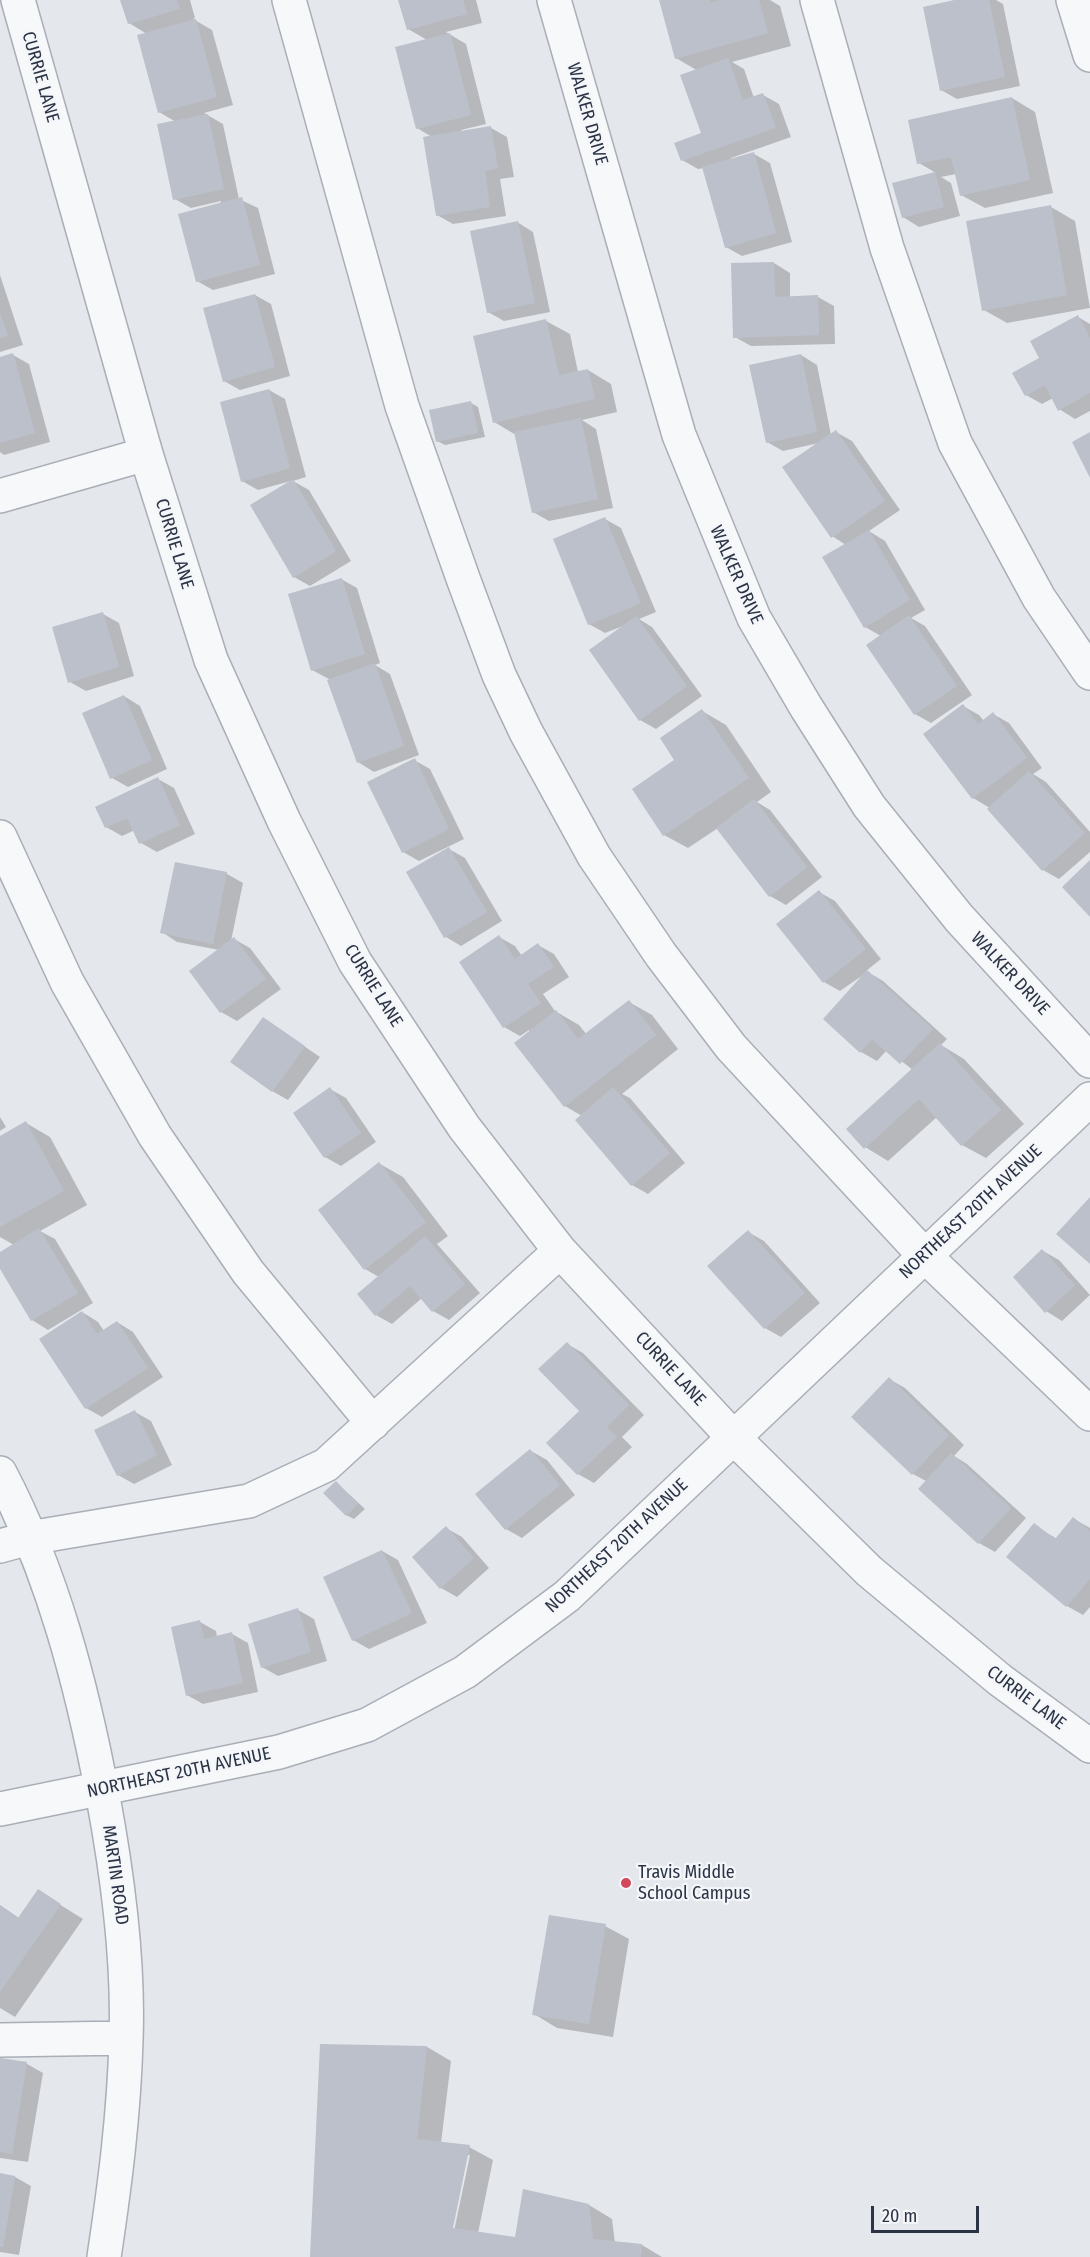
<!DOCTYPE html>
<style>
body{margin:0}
#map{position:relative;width:1090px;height:2257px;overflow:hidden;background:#e4e7ec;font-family:"Fira Sans Condensed",sans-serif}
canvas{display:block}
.scale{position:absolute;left:871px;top:2206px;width:108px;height:27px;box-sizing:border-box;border:3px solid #2b3445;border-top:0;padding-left:8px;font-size:18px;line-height:21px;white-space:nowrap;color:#2b3445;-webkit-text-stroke:4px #f4f6f9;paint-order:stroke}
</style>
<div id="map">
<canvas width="1090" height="2257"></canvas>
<div class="scale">20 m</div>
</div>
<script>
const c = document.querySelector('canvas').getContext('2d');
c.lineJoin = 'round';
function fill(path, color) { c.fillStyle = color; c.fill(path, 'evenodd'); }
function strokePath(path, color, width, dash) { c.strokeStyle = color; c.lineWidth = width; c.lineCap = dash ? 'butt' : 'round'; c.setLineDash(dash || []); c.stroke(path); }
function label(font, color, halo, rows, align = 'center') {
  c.font = font + ' "Fira Sans Condensed",sans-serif'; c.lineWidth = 4.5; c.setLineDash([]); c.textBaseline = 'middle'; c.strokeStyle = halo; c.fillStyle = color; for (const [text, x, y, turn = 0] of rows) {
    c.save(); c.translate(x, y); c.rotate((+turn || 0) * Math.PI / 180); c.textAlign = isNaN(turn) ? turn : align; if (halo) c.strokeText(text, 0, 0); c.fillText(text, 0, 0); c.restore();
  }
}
const shadow = new Path2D(`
 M122,0H190L195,18L193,19L212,30L233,105L204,113L223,124L239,199L258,208L275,274L213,290L197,281L221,201L191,208L175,199L176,122L159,112L147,34L129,23Z
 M400,0H476L482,23L446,32L466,44L486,124L461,130L462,133L491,128L507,137L514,177L500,179L506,216L453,224L437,215L432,137L417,128L427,40L408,29Z
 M660,0H770L780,6L791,46L732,62L744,69L754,98L763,95L779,104L791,137L731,158L732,160L754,154L770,163L792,242L742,256L726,247L704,168L698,169L682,160L703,134L698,71L676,58Z
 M962,0H996L1003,4L1020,86L957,99L941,90Z
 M1012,98L1035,112L1053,193L985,208L961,195L956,174L941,177L951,183L960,216L919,227L903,217L894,184L936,173L919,163Z
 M1051,207L1075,221L1090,308L1007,323L984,310Z
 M517,222L533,232L550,312L504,321L488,312Z
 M774,263L790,273V298L818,297L834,306L835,344L751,346L735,337Z
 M0,275L23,345L0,352Z
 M255,295L271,304L290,376L240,390L224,381Z
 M1078,317L1090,324V411L1075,419L1059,409L1053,398L1042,404L1026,395L1041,359Z
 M546,321L570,334L578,372L588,370L611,384L617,412L582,420L596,429L613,508L549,521L533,512L516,435L494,422Z
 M13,355L29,364L50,442L4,455L0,452V359Z
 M801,355L817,365L831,435L836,432L852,441L900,510L869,531L885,541L925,610L911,618L925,626L972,695L931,723L915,714L881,636L865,627L846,545L832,536L819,443L783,451L767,442Z
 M269,390L285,399L306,477L293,481L309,490L351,561L310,586L294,577L291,481L258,490L242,481Z
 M471,403L478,407L485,437L445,445L437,441Z
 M605,519L621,528L656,612L639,619L652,627L702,696L656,729L640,720L623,626L605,633L589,624Z
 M341,579L357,588L380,663L375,665L390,674L419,755L374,772L358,762L329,679L312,670Z
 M103,614L119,623L134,676L86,691L70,682Z
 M124,696L140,706L167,769L128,787L112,778Z
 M963,706L979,715L984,721L993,714L1009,723L1042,768L1033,774L1046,782L1090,832V852L1059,879L1043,870L990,808L973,798Z
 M702,711L726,725L771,792L757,802L770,810L822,877L786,905L770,896L718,828L688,848L664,835L676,760Z
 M414,760L430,769L464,839L419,861L403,852Z
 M158,779L174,788L195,834L157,852L141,843L135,830L122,836L106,827Z
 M449,849L465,858L502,921L461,946L446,937Z
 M176,863L227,874L243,883L231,941L234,939L250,948L281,989L237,1021L221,1012L219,950L177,942L162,932Z
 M819,892L835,901L881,959L866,971L883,981L947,1039L941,1045L964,1059L1024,1124L986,1158L962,1145L937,1117L888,1161L865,1147L913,1070L887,1050L877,1061L861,1052L866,973L840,991L824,982Z
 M499,937L515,946L522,956L538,945L554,954L569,977L543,994L555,1011L579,1025L587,1035L629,1002L652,1015L678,1049L622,1094L630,1098L685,1163L648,1194L632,1185L582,1116L565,1106L529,1030L520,1036L504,1027Z
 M264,1019L320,1057L288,1100L272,1091Z
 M330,1089L346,1098L376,1142L341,1166L325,1157Z
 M0,1117L6,1127L0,1131Z
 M26,1123L50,1137L87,1205L40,1231L55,1239L93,1303L48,1330L32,1320L0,1266V1254L14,1245L0,1237V1138Z
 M380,1164L403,1177L448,1236L437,1244L480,1293L449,1320L433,1311L422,1298L392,1324L376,1315L379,1277L365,1269Z
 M748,1232L764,1241L820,1303L781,1337L765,1328Z
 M1043,1251L1059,1260L1090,1295L1062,1321L1046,1311Z
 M82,1312L98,1322L104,1331L117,1322L133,1332L163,1377L102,1417L86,1408Z
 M567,1344L583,1353L644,1415L622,1437L632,1447L594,1483L578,1474L548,1443L581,1411Z
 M889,1379L905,1388L964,1445L954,1456L967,1464L1026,1518L995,1552L979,1543L926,1481L913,1474Z
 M135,1412L151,1421L172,1465L134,1484L118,1475Z
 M531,1451L547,1460L575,1495L522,1538L506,1529L478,1494Z
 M337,1483L365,1509L354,1519L346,1515Z
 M1074,1519L1090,1528V1607L1083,1615L1067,1606L1008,1557L1034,1525L1057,1539Z
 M446,1528L462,1537L489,1568L457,1597L441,1588Z
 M382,1551L398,1560L427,1623L369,1649L353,1640Z
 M298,1610L314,1619L327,1661L278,1676L262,1667Z
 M200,1622L216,1631L217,1637L232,1634L248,1643L258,1692L203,1704L187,1695Z
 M38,1891L83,1919L15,2017L0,2008V1905L19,1918Z
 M605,1926L629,1939L613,2037L557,2028L534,2014Z
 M322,2045L427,2047L451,2061L441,2143L469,2147L493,2160L478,2233L517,2239L589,2205L612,2219L615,2243L642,2245L662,2257H312ZM466,2155H470L453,2236L450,2235Z
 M0,2059L27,2064L43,2073L28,2162L0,2158Z
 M0,2175L15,2177L31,2186L19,2255L0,2252Z`);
const building = new Path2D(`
 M120,0H177L180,9L128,24Z
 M398,0H463L467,14L407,30Z
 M659,0H710V3L721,0H759L768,33L675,59Z
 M954,0H989L1005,77L940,91L923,7Z
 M196,19L217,97L158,113L137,35Z
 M450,33L471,115L416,129L395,47Z
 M728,58L743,100L763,93L776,128L681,161L674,143L701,133L680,75Z
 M1012,97L1030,180L960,196L951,157L917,164L908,120Z
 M208,114L224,189L173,200L157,124Z
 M491,126L498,168L485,171L490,207L436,216L423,137Z
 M754,152L776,233L725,248L702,167Z
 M935,172L944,207L902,218L892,183Z
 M242,197L260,265L196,282L178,214Z
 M1051,205L1067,295L982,311L966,221Z
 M518,221L535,303L487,313L470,231Z
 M774,262L775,297L818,295L819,335L733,338L731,263Z
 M255,294L275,367L223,382L203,308Z
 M0,313L8,336L0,338Z
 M1078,315L1090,338V393L1058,411L1045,385L1025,396L1012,373L1039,358L1030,341Z
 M546,319L559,375L588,369L595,399L493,423L473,336Z
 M13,353L35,433L0,443V357Z
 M801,354L817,432L766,443L749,365Z
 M269,389L290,468L241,482L220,402Z
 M471,401L478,433L436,442L429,410Z
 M581,418L598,499L532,513L514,432Z
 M836,430L885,501L831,538L782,467Z
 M1090,432V478L1072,442Z
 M293,479L336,551L293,578L250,505Z
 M605,517L641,603L588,625L553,539Z
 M869,530L910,600L864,628L822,557Z
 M342,578L365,654L311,671L288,594Z
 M103,612L119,667L68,683L52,627Z
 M909,615L957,686L914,715L866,645Z
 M636,616L687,686L639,721L589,650Z
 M375,663L404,746L357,763L327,680Z
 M124,695L152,760L110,779L82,713Z
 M963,704L978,724L993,712L1027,758L972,799L923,734Z
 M702,709L749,778L663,836L632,789L674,760L660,738Z
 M415,758L449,829L402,853L367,782Z
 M1029,771L1085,833L1042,871L987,809Z
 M158,777L180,825L139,844L127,818L105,828L95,807Z
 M754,799L807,867L769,897L716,828Z
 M449,847L487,912L444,938L406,872Z
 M1090,860V917L1062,887Z
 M175,862L227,872L213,944L160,933Z
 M819,890L866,949L823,983L776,924Z
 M499,935L515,959L538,943L554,967L528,984L541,1003L503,1028L459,962Z
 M234,937L266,979L220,1013L189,971Z
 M867,970L933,1029L900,1064L872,1039L860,1053L823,1019Z
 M629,1000L656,1035L564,1107L514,1043L556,1010L578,1039Z
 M263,1017L305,1046L272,1092L230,1062Z
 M940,1043L1001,1110L961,1146L919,1099L864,1149L846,1129Z
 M330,1087L361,1133L324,1158L293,1113Z
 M613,1087L670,1153L631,1186L575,1120Z
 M26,1121L64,1191L0,1227V1136Z
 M379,1162L426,1222L364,1270L318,1210Z
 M1090,1197V1264L1056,1234Z
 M39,1228L78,1293L31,1321L0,1269V1252Z
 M748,1230L805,1293L764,1329L707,1266Z
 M425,1236L465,1284L432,1312L410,1286L375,1316L357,1294Z
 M1042,1249L1075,1285L1045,1313L1013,1277Z
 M82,1311L97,1334L117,1321L148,1368L85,1409L39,1339Z
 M567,1342L629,1405L607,1427L617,1437L577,1475L546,1443L579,1411L538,1369Z
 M889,1377L949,1435L912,1475L851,1417Z
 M135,1410L157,1455L117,1476L94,1430Z
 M530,1449L560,1485L505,1530L475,1494Z
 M951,1453L1011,1508L978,1544L918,1489Z
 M336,1481L358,1504L346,1516L323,1493Z
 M1073,1517L1090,1531V1579L1066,1607L1006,1557L1034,1523L1055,1539Z
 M446,1526L474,1558L440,1589L412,1557Z
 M382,1550L412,1613L352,1641L323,1577Z
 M298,1608L311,1652L261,1668L248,1624Z
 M200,1620L204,1639L232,1632L243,1683L186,1696L171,1627Z
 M38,1889L61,1904L0,1992V1906L18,1918Z
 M549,1915L606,1924L589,2024L532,2015Z
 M320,2044L427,2046L417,2139L470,2145L453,2228L515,2237L523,2189L589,2204L593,2239L642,2244L641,2257H310Z
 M0,2058L27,2062L12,2154L0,2152Z
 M0,2173L15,2176L3,2247H0Z`);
const minor = new Path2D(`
 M18,0L146,454L211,660L284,821L355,962L464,1127L560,1251L733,1437L869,1571L1000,1680L1090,1746
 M289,0L402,406L464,581L499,675L526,732L594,856L661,955L731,1047L925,1256L1090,1414
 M554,0L679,435L754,618L806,707L869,806L959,918L1090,1061
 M817,0L887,248L955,443L1039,598L1090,673
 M1073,0L1090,55
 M0,496L146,454
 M0,837L67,982L155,1136L248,1272L373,1423
 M0,1473C53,1574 82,1686 103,1797C118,1877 129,1959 126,2040C124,2114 115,2184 104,2257
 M0,1546L29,1538L249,1501L326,1465L560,1251
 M0,1809L279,1752L367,1725L465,1672L567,1596L1090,1099
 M0,2040L126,2038`);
const markers = [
 [626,1883,6,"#d1495b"]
];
const streetNames = [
 ["CURRIE LANE",40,77,74],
 ["WALKER DRIVE",587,114,74],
 ["CURRIE LANE",174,544,73],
 ["WALKER DRIVE",736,575,66],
 ["WALKER DRIVE",1010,974,47],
 ["CURRIE LANE",373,986,58],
 ["NORTHEAST 20TH AVENUE",971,1212,-43],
 ["CURRIE LANE",670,1369,47],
 ["NORTHEAST 20TH AVENUE",617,1546,-43],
 ["CURRIE LANE",1026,1698,37],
 ["NORTHEAST 20TH AVENUE",179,1773,-12],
 ["MARTIN ROAD",115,1875,82]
];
const poiNames = [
 ["Travis Middle",638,1873],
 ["School Campus",638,1894]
];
fill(shadow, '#0003');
fill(building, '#bbc0ca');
strokePath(minor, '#a9aeb7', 36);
strokePath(minor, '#f7f8fa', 33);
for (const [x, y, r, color] of markers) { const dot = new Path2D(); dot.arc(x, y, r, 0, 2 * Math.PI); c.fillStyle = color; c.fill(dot); strokePath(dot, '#f4f6f9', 2); }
label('18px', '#2b3445', '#f4f6f9', streetNames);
label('18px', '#2b3445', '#f4f6f9', poiNames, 'left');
</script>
